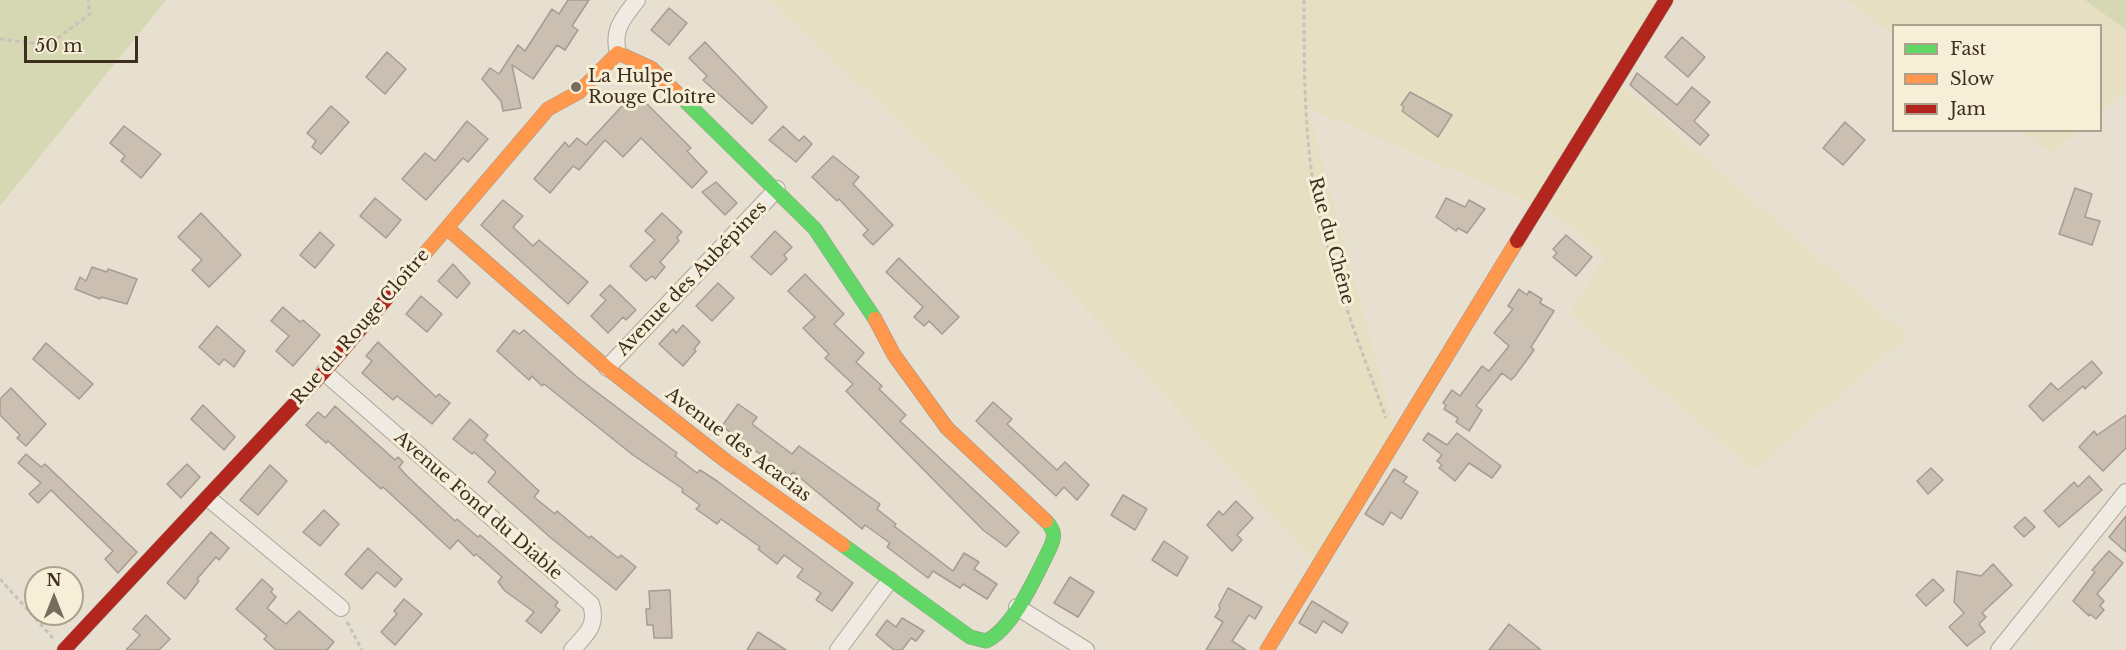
<!DOCTYPE html>
<meta charset="utf-8">
<style>
body{margin:0}
#map{position:relative;width:2126px;height:650px;overflow:hidden;background:#e7e0d1;font-family:"Libre Baskerville",serif}
canvas{display:block}
.legend{position:absolute;left:1892px;top:24px;width:210px;height:108px;box-sizing:border-box;background:#f7eed8;border:2px solid #ada18e;margin:0;padding:8px 10px;list-style:none;font-size:18px;color:#3d2e20}
.legend li{display:flex;align-items:center;gap:12px;height:30px}
.legend b{width:30px;border:2px solid #ada18e}
.north{position:absolute;left:24px;top:566px;width:60px;height:60px;box-sizing:border-box;background:#f7eed8;border:2px solid #ada18e;border-radius:50%;rotate:0deg;font-size:16px;font-weight:700;line-height:24px;text-align:center;color:#3d2e20}
.north::after{content:'';display:block;margin:auto;width:21px;height:27px;background:#786c5e;clip-path:polygon(50% 0,100% 100%,50% 72%,0 100%)}
.scale{position:absolute;left:24px;top:36px;width:114px;height:27px;box-sizing:border-box;border:3px solid #3d2e20;border-top:0;padding-left:8px;font-size:18px;line-height:21px;white-space:nowrap;color:#3d2e20;-webkit-text-stroke:4px #f7eed8;paint-order:stroke}
</style>
<div id="map">
<canvas width="2126" height="650"></canvas>
<ul class="legend">
<li><b style="height:8px;background:#63d668"></b>Fast</li>
<li><b style="height:8px;background:#ff974d"></b>Slow</li>
<li><b style="height:8px;background:#b3261e"></b>Jam</li>
</ul>
<div class="north">N</div>
<div class="scale">50 m</div>
</div>
<script>
const c = document.querySelector('canvas').getContext('2d');
c.lineJoin = 'round';
function fill(path, color) { c.fillStyle = color; c.fill(path, 'evenodd'); }
function strokePath(path, color, width, dash) { c.strokeStyle = color; c.lineWidth = width; c.lineCap = dash ? 'butt' : 'round'; c.setLineDash(dash || []); c.stroke(path); }
function label(font, color, halo, rows, align = 'center') {
  c.font = font + ' "Libre Baskerville",serif'; c.lineWidth = 6; c.setLineDash([]); c.textBaseline = 'middle'; c.strokeStyle = halo; c.fillStyle = color; for (const [text, x, y, turn = 0] of rows) {
    c.save(); c.translate(x, y); c.rotate((+turn || 0) * Math.PI / 180); c.textAlign = isNaN(turn) ? turn : align; if (halo) c.strokeText(text, 0, 0); c.fillText(text, 0, 0); c.restore();
  }
}
const farmland = new Path2D(`
 M769,0H1674L1622,86L1908,336L1754,470L1569,313L1605,256L1553,213L1308,108L1399,445L1324,572L1017,233Z
 M1847,0H2085L2126,30V90L2101,112L2100,26H1894L1893,35Z
 M2021,131H2079L2052,153Z`);
const green = new Path2D(`
 M0,0H166L0,206Z
 M2085,0H2126V30Z`);
const building = new Path2D(`
 M568,0H589L572,26L578,30L565,50L557,45L533,79L512,65L521,108L503,111L501,101L482,79L490,68L499,74L518,45L525,51L552,9L559,14Z
 M669,8L687,23L669,45L651,30Z
 M1682,37L1705,57L1688,77L1665,57Z
 M705,42L767,107L752,124L703,80L707,76L689,58Z
 M387,52L406,69L385,94L366,77Z
 M1637,73L1677,105L1692,87L1710,102L1694,121L1709,135L1700,145L1630,85Z
 M635,92L691,148L687,151L707,172L692,188L641,138L623,157L605,140L579,170L573,166L550,193L534,179L565,142L569,147L577,138L586,145Z
 M1410,92L1452,115L1438,137L1402,111L1404,107L1401,105Z
 M331,106L349,122L321,154L312,147L316,141L307,133Z
 M467,121L488,139L468,162L463,158L426,200L402,179L425,153L435,161Z
 M1845,122L1865,140L1843,165L1823,148Z
 M124,126L161,154L141,178L121,161L125,156L110,143Z
 M783,126L799,141L804,136L812,144L796,162L769,140Z
 M833,156L859,177L853,184L893,225L873,245L863,235L868,230L839,199L837,201L812,177Z
 M716,182L737,203L725,215L702,192Z
 M2075,188L2092,194L2085,217L2100,221L2092,245L2059,234Z
 M375,198L401,220L386,238L360,216Z
 M1446,198L1465,207L1469,200L1485,209L1467,233L1458,228L1456,231L1436,217Z
 M503,200L523,216L513,227L533,246L539,240L588,282L568,304L481,225Z
 M201,213L241,255L209,287L192,270L202,260L178,237Z
 M662,213L682,232L677,237L679,241L660,262L665,267L655,279L652,276L646,281L630,266L655,240L645,231Z
 M775,231L792,247L784,255L787,259L771,275L751,257Z
 M320,232L334,245L315,268L300,255Z
 M1566,235L1592,257L1576,276L1553,257L1557,253L1553,249Z
 M899,258L959,317L942,334L929,321L924,326L914,317L923,307L886,272Z
 M453,264L470,283L457,298L438,281Z
 M92,267L107,272L108,269L137,279L127,304L101,297L100,299L75,289L80,277L86,281Z
 M805,274L844,314L834,324L864,353L856,362L882,386L879,389L906,415L900,421L1019,532L1006,547L983,530L846,391L853,384L825,358L829,354L803,328L815,317L788,291Z
 M718,283L734,298L712,321L696,306Z
 M610,285L636,310L626,320L623,317L608,333L591,316L606,300L600,295Z
 M1519,289L1527,295L1529,291L1542,299L1540,303L1554,311L1531,347L1534,350L1515,376L1511,380L1502,373L1476,406L1482,410L1469,431L1456,422L1458,418L1444,409L1446,405L1443,403L1452,390L1460,396L1482,366L1489,371L1509,346L1494,333L1513,309L1508,306Z
 M421,296L442,314L427,332L406,314Z
 M283,307L300,322L303,320L320,335L293,366L276,351L289,336L271,321Z
 M683,325L700,342L694,349L696,351L683,366L659,344L673,329L676,333Z
 M217,326L245,351L234,367L224,359L219,365L199,347Z
 M514,330L519,334L524,330L577,377L677,453L675,456L697,473L700,470L717,481L853,583L832,611L816,600L821,593L797,577L803,569L784,555L777,564L758,549L760,547L721,519L717,524L696,509L700,505L682,492L683,489L633,455L544,384L542,386L532,376L529,380L497,351Z
 M378,342L436,397L439,394L450,403L432,424L397,396L393,400L362,373L372,361L366,356Z
 M46,343L93,384L79,399L33,359Z
 M2092,361L2102,373L2085,389L2083,386L2043,421L2029,406L2051,383L2058,390Z
 M11,388L46,424L26,446L17,438L20,435L0,415V399Z
 M993,402L1012,419L1007,424L1057,470L1065,462L1089,485L1077,500L1064,487L1056,496L976,421Z
 M738,404L757,417L752,424L792,454L799,446L880,504L877,509L896,524L894,526L953,571L964,553L979,562L974,569L997,584L987,599L963,584L960,588L933,571L928,578L887,547L890,543L865,525L862,529L793,472L790,476L722,426Z
 M203,405L235,437L224,450L191,419Z
 M335,406L395,460L398,457L403,462L399,467L406,475L455,521L457,519L478,537L480,535L558,602L555,606L560,610L541,633L526,621L534,612L505,591L498,582L502,577L476,554L474,556L458,540L450,549L383,487L381,489L328,441L326,443L306,425L318,412L325,418Z
 M2126,415V448L2103,471L2079,447L2094,431L2097,435Z
 M470,419L488,435L484,440L539,491L534,497L555,514L557,511L589,538L591,536L618,558L621,555L636,567L616,590L551,538L488,482L496,472L474,452L472,454L453,439Z
 M1428,433L1447,445L1457,433L1501,466L1492,478L1469,463L1455,481L1439,468L1442,465L1437,461L1442,455L1423,440Z
 M26,454L41,467L45,464L137,552L118,573L105,559L113,551L51,490L38,503L29,494L41,483L18,463Z
 M187,464L200,477L181,498L167,484Z
 M270,465L287,481L258,515L240,500Z
 M1931,468L1943,480L1928,494L1917,481Z
 M1394,469L1407,477L1403,482L1418,492L1401,519L1391,512L1383,525L1365,514Z
 M2089,476L2102,490L2059,527L2044,511L2074,482L2078,487Z
 M1123,495L1147,509L1135,530L1111,515Z
 M1236,501L1253,518L1237,535L1242,540L1232,551L1207,525L1219,511L1223,515Z
 M324,510L339,524L320,546L303,532Z
 M2126,516V552L2109,537Z
 M2025,517L2035,527L2024,537L2014,527Z
 M211,532L229,548L219,560L216,557L197,579L199,581L185,599L167,583Z
 M1164,541L1188,557L1177,576L1152,560Z
 M368,548L402,579L395,587L377,572L362,589L345,574Z
 M2109,551L2123,563L2097,594L2104,601L2100,606L2104,610L2096,619L2090,614L2089,616L2073,601L2095,572L2092,570Z
 M1993,564L2012,585L1982,613L1986,617L1979,624L1985,632L1967,646L1949,627L1964,613L1954,602L1957,571L1981,576Z
 M1070,577L1094,592L1078,617L1054,603Z
 M262,579L273,589L271,592L276,597L267,608L286,624L299,611L334,642L327,650H276L264,639L267,636L236,609Z
 M1933,579L1944,590L1926,606L1916,595Z
 M1228,588L1262,607L1255,619L1249,615L1232,641L1246,650H1206L1223,622L1215,617L1220,609L1219,605Z
 M670,590L672,638H654L653,625H647L646,609H650L649,591Z
 M404,599L422,614L395,645L381,632L397,614L394,611Z
 M1312,601L1348,623L1342,633L1323,621L1316,633L1299,623Z
 M146,615L170,639L159,650H126L140,635L133,629Z
 M902,618L924,631L916,641L911,638L902,650H894L876,635L887,620L896,627Z
 M1509,624L1541,650H1489Z
 M758,632L786,650H747Z`);
const path = new Path2D(`
 M1304,0C1304,53 1304,107 1310,160C1321,248 1356,335 1386,418
 M0,39L48,45L90,14L88,0
 M0,579L53,638
 M347,622L362,650`);
const street = new Path2D(`
 M618,53C612,30 623,18 637,0
 M607,368L777,189
 M324,372L591,604C598,626 586,634 572,650
 M208,498L341,608
 M1017,607L1086,650
 M838,650L890,580
 M1999,650L2126,492`);
const fast = new Path2D(`
 M683,99L815,229L875,319
 M843,545L970,637L986,641C1013,629 1036,576 1049,550C1055,538 1056,531 1046,521`);
const slow = new Path2D(`
 M447,228L607,368L726,461L843,545
 M399,284L548,109L579,92L618,53L651,68L683,99
 M875,319L894,355L947,428L1046,521
 M1267,650L1517,241`);
const jam = new Path2D(`
 M1517,241L1666,0
 M64,650L324,372L399,284`);
const markers = [
 [576,87,6,"#786c5e"]
];
const poiNames = [
 ["La Hulpe",588,77],
 ["Rouge Cloître",588,98]
];
const streetNames = [
 ["Rue du Chêne",1331,241,75],
 ["Avenue des Aubépines",692,279,-46],
 ["Rue du Rouge Cloître",361,327,-49],
 ["Avenue des Acacias",738,445,37],
 ["Avenue Fond du Diable",478,506,41]
];
fill(farmland, '#e6dfc2');
fill(green, '#d6d7b3');
fill(building, '#cbbfb2');
strokePath(building, '#a89c90', 1.5);
strokePath(street, '#ada599', 18);
strokePath(fast, '#9c958a', 15);
strokePath(slow, '#9c958a', 15);
strokePath(jam, '#9c958a', 15);
strokePath(path, '#c8c2b9', 3, [4.5, 3]);
strokePath(street, '#efebe3', 16);
strokePath(fast, '#63d668', 14);
strokePath(slow, '#ff974d', 14);
strokePath(jam, '#b3261e', 14);
for (const [x, y, r, color] of markers) { const dot = new Path2D(); dot.arc(x, y, r, 0, 2 * Math.PI); c.fillStyle = color; c.fill(dot); strokePath(dot, '#f7eed8', 2); }
label('18px', '#3d2e20', '#f7eed8', poiNames, 'left');
label('18px', '#3d2e20', '#f7eed8', streetNames);
</script>
